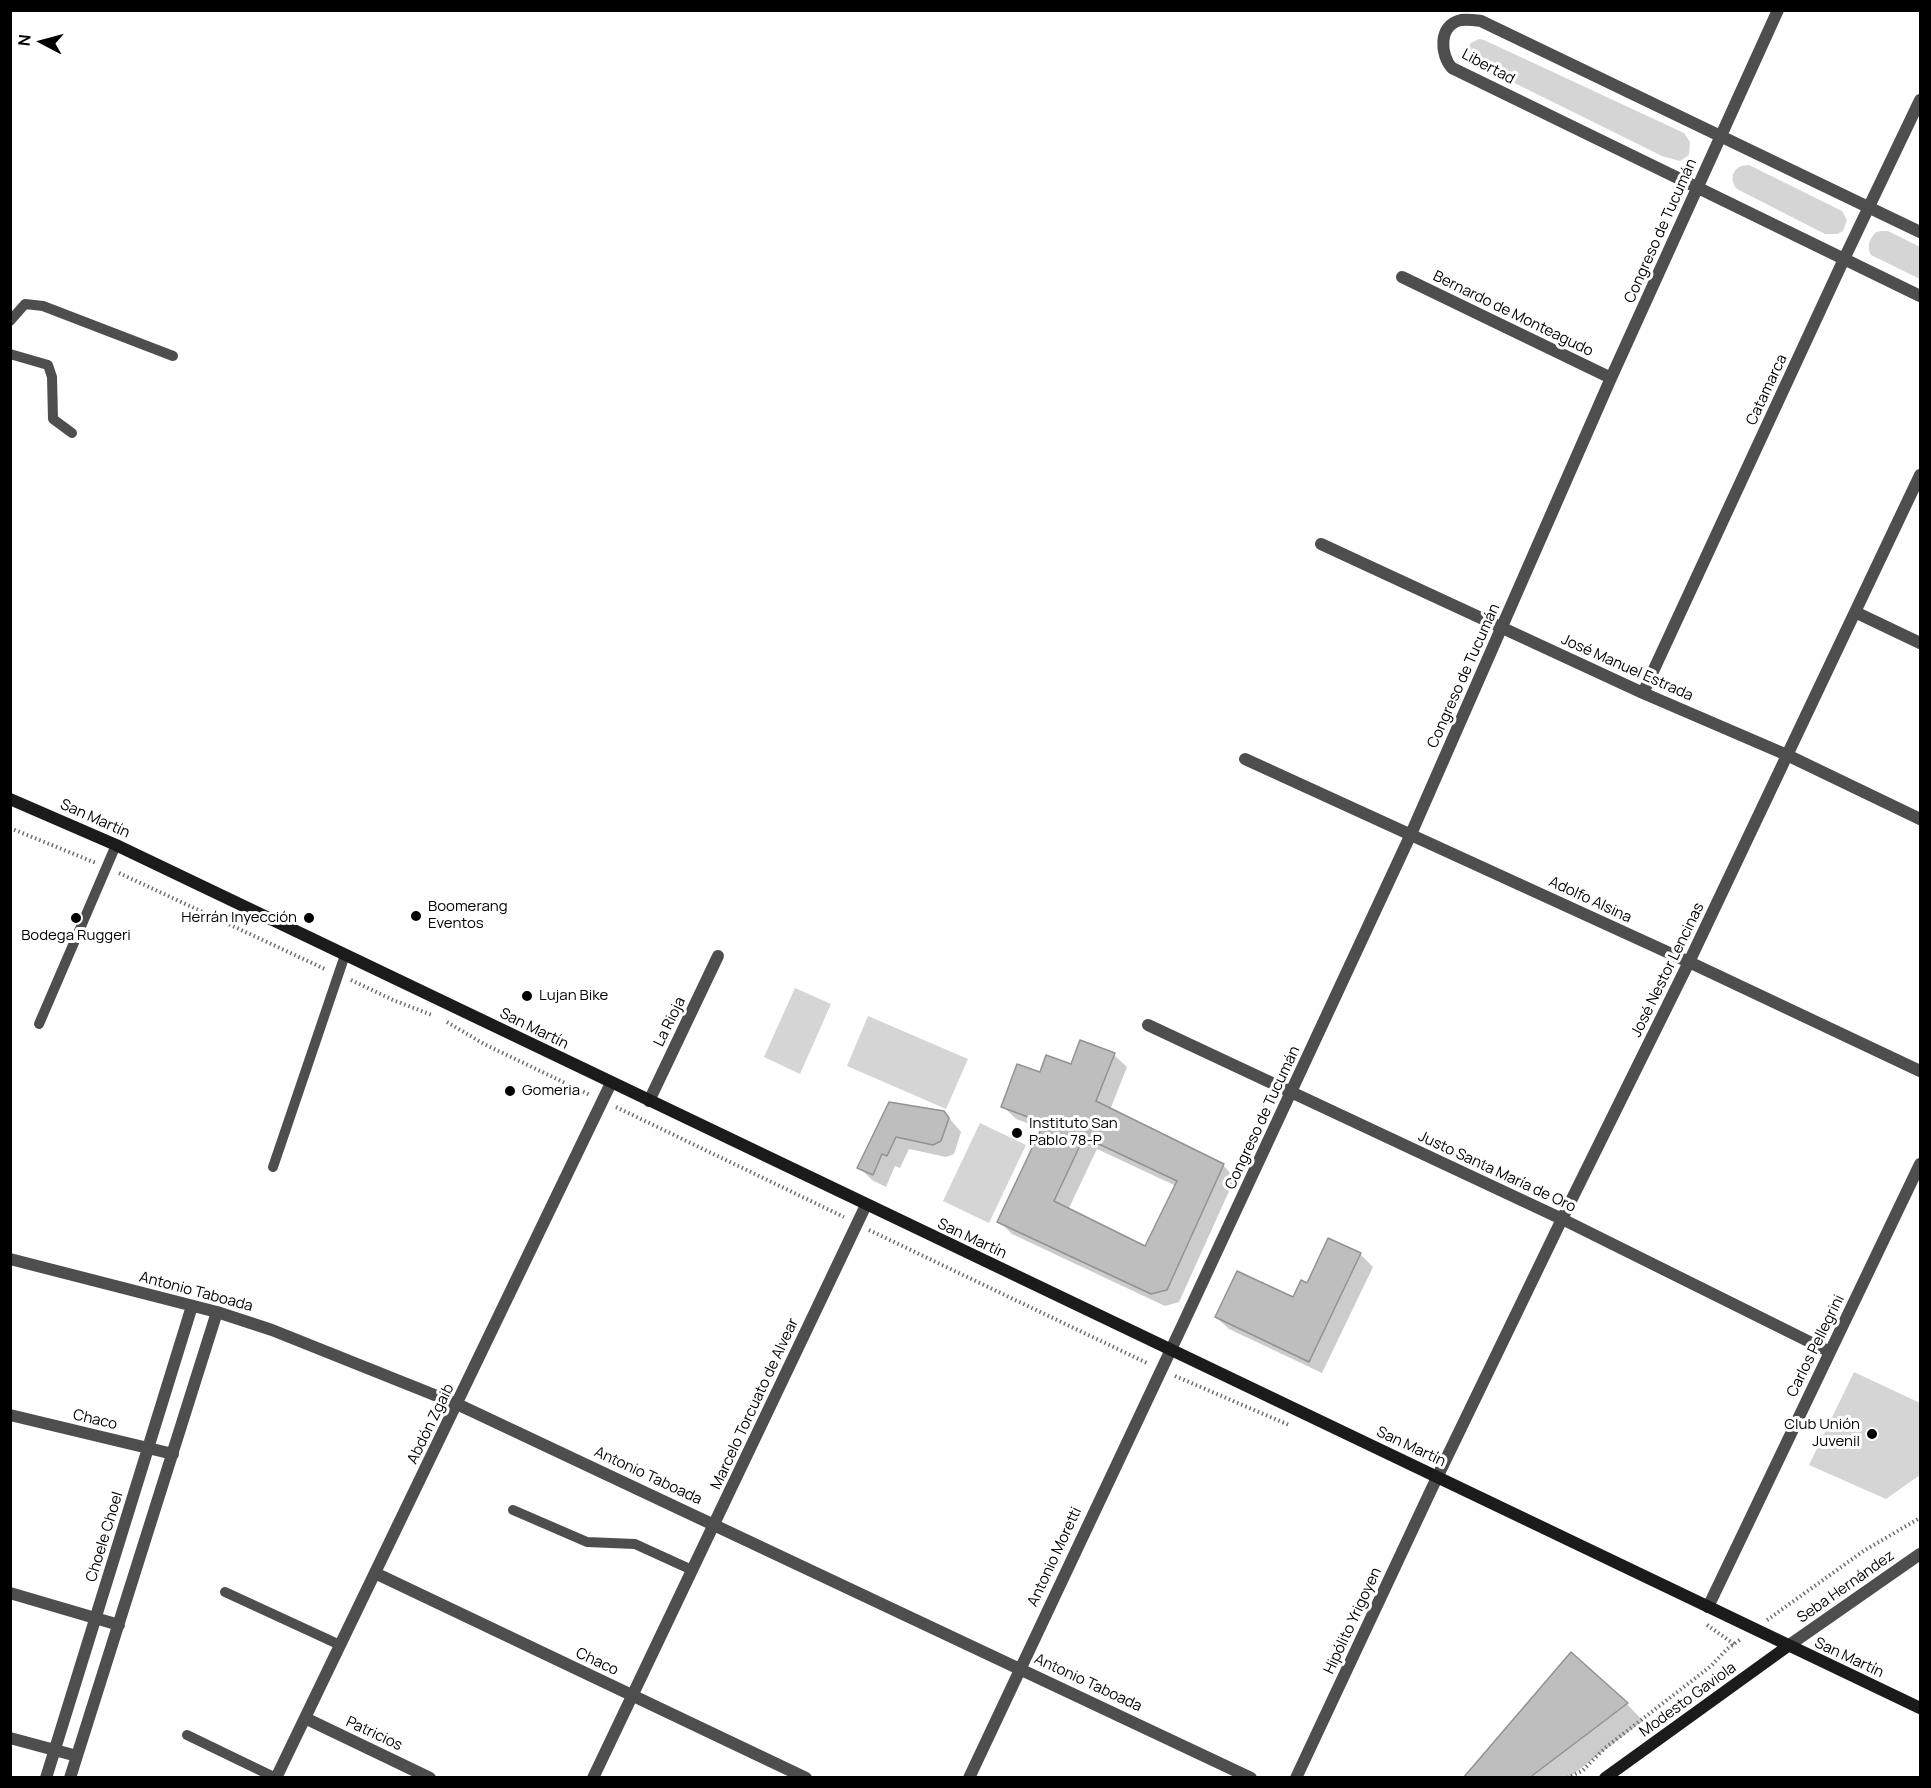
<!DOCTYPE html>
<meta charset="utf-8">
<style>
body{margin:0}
#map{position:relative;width:1931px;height:1788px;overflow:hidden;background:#fff;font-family:Manrope,sans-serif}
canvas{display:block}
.frame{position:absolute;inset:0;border:12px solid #000;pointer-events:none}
.north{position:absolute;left:12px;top:12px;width:60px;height:60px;-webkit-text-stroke:4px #fff;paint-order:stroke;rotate:276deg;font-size:16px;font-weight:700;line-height:24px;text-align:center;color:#000}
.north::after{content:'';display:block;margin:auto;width:21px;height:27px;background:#000;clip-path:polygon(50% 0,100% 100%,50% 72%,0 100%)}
</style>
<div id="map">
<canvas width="1931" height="1788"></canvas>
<div class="frame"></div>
<div class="north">N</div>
</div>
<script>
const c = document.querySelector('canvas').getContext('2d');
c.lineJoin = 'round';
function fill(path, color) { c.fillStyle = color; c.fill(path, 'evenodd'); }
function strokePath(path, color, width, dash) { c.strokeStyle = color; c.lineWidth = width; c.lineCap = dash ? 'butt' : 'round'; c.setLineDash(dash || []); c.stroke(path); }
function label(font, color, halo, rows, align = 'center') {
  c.font = font + ' Manrope,sans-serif'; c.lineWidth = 6; c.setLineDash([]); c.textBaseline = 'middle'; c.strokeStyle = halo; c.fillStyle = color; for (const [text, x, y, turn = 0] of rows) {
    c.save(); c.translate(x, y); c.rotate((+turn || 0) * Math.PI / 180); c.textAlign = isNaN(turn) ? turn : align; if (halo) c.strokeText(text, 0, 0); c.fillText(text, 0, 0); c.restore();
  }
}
const green = new Path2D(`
 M1479,39L1484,40L1684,133L1690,142L1689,155L1680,161L1662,156L1474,63L1469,59L1468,48L1471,43Z
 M1749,165L1842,211L1847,220L1843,231L1837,234H1825L1737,189C1730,181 1731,171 1741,166Z
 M1882,231H1888L1920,247V279L1871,255C1866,247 1870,238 1876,232Z
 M795,988L831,1004L800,1074L764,1057Z
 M868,1016L968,1059L946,1109L847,1066Z
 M980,1123L1026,1145L989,1223L943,1201Z
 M1854,1372L1920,1403V1475L1886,1499L1809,1465Z`);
const shadow = new Path2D(`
 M1081,1042L1114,1055L1127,1067L1110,1110L1223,1165L1235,1178L1179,1302L1165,1306L1012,1234L999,1221L1043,1129L1016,1119L1003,1106L1040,1074L1072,1066ZM1097,1149L1176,1186L1146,1248L1068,1210Z
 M889,1104L944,1112L961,1132L954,1154L946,1157L909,1149L900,1168L895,1166L886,1187L872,1180L859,1167Z
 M1360,1254L1373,1267L1322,1373L1229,1329L1216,1317L1293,1299L1308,1285Z
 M1627,1704L1643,1721L1568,1778H1465Z`);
const building = new Path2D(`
 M1080,1040L1115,1053L1096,1101L1224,1164L1167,1290L1151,1294L997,1222L1044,1123L1001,1107L1017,1064L1040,1072L1046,1055L1071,1064ZM1084,1137L1177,1181L1145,1246L1054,1201Z
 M889,1102L944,1111L949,1118L941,1141L933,1145L896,1137L887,1156L882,1154L873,1175L857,1168Z
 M1328,1238L1361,1253L1309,1362L1215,1317L1237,1271L1293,1297L1301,1280L1307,1283Z
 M1571,1652L1628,1703L1529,1778H1463Z`);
const path = new Path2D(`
 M10,828L96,863
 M119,873L327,970
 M351,980L393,1000L432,1015
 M447,1022L484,1044L590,1095
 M616,1107L844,1217
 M869,1230L1149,1364
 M1175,1376L1289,1425
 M1767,1620L1865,1550L1920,1518
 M1707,1625L1734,1644
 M1567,1778L1582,1771L1605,1748L1711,1666L1727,1649L1741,1639`);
const lane = new Path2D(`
 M10,321L25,304L43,306L173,356
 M10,354L48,365L52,377L53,419L72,433
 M39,1024L116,845
 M273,1167L345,955
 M513,1510L587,1542L635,1544L692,1570
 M225,1592L340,1645
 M187,1735L276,1778`);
const street = new Path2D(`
 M1920,232L1481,21C1474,20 1468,19 1461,20C1438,25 1440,55 1452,68L1920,296
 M1402,277L1611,378
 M1321,544L1643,693L1787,755L1920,819
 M1855,612L1920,643
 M1643,693L1844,259L1920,100
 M1245,759L1689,962L1920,1071
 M1148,1025L1562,1219L1830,1352
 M649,1101L718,956
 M10,1259L217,1312L272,1330L457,1404L1251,1778
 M10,1415L173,1454
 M375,1573L806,1778
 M10,1593L119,1625
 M1708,1607L1920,1164
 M1788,1646L1920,1554
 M305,1718L430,1778
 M10,1738L77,1756
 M46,1778L192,1306
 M70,1778L217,1312
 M276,1778L611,1083
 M593,1778L866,1205
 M969,1778L1183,1324L1411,834L1611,378L1778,10
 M1296,1778L1432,1488L1562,1219L1689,962L1920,475`);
const secondary = new Path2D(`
 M10,799L116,845L1920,1708
 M1605,1778L1788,1646`);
const markers = [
 [416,916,6,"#000"],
 [76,918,6,"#000"],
 [309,918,6,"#000"],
 [527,996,6,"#000"],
 [510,1091,6,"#000"],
 [1017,1133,6,"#000"],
 [1872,1434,6,"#000"]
];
const streetNames = [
 ["Libertad",1488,67,28],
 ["Congreso de Tucumán",1661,231,-66],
 ["Bernardo de Monteagudo",1513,314,26],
 ["Catamarca",1767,390,-65],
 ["José Manuel Estrada",1627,668,24],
 ["Congreso de Tucumán",1464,676,-66],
 ["San Martín",95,819,24],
 ["Adolfo Alsina",1590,900,25],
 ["José Nestor Lencinas",1668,970,-64],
 ["La Rioja",670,1022,-64],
 ["San Martín",534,1029,26],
 ["Congreso de Tucumán",1263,1118,-65],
 ["Justo Santa María de Oro",1497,1172,25],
 ["San Martín",972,1239,25],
 ["Antonio Taboada",196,1292,15],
 ["Carlos Pellegrini",1816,1346,-64],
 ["Marcelo Torcuato de Alvear",755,1404,-65],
 ["Chaco",95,1420,13],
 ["Abdón Zgaib",431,1424,-64],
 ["San Martín",1411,1447,25],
 ["Antonio Taboada",648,1476,25],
 ["Choele Choel",105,1537,-73],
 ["Antonio Moretti",1055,1557,-65],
 ["Seba Hernández",1846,1587,-35],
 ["Hipólito Yrigoyen",1353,1621,-65],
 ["San Martín",1849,1658,25],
 ["Chaco",597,1662,25],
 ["Antonio Taboada",1088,1683,25],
 ["Modesto Gaviola",1688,1700,-36],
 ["Patricios",374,1734,25]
];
const poiNames = [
 ["Boomerang",428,907],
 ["Eventos",428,924],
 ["Herrán Inyección",297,918,"right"],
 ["Bodega Ruggeri",76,936,"center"],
 ["Lujan Bike",539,996],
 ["Gomeria",522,1091],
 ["Instituto San",1029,1124],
 ["Pablo 78-P",1029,1141],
 ["Club Unión",1860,1425,"right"],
 ["Juvenil",1860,1442,"right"]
];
fill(green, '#d5d5d5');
fill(shadow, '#0003');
fill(building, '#bebebe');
strokePath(building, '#929292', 1.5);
strokePath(path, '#707070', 4, [1.5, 3]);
strokePath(lane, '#4e4e4e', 10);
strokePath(street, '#4e4e4e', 12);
strokePath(secondary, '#1b1b1b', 12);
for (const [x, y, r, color] of markers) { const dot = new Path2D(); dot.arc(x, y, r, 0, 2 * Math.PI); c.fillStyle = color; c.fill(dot); strokePath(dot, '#fff', 2); }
label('15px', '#000', '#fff', streetNames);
label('15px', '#000', '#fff', poiNames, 'left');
</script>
